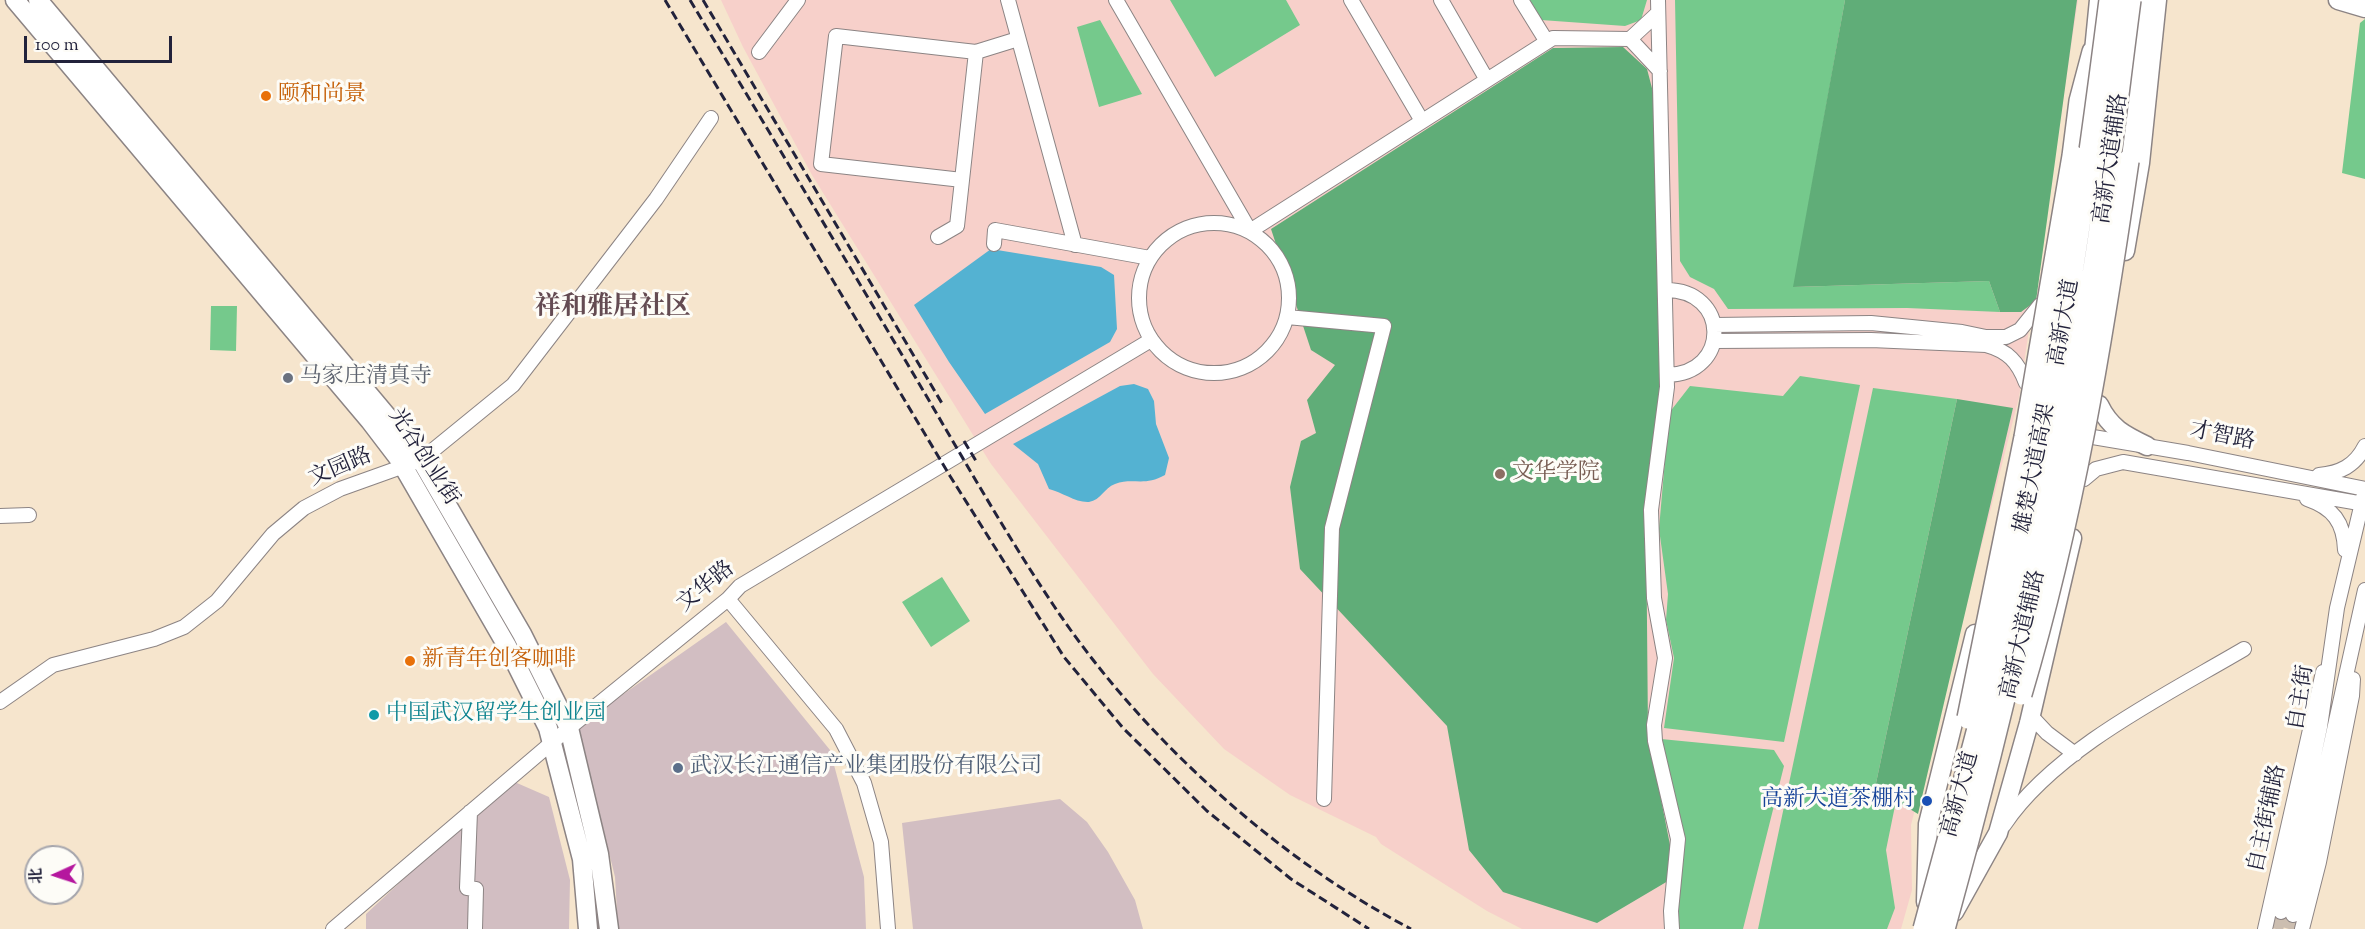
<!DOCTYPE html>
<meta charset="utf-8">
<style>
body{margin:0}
#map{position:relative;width:2365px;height:929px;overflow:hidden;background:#f6e5cd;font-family:"Sorts Mill Goudy","Noto Serif SC",serif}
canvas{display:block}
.north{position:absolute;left:24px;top:845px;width:60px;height:60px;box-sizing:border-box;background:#fdfcf7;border:2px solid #a5a5ac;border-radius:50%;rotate:267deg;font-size:16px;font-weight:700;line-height:24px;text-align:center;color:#22223b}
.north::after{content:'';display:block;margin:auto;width:21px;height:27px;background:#b5179e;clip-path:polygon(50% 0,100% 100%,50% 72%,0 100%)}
.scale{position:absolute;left:24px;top:36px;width:148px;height:27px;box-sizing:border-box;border:3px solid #22223b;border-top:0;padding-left:8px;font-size:18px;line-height:21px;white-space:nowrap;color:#22223b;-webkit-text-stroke:4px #fdfcf7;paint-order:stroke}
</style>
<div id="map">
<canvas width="2365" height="929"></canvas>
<div class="north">北</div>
<div class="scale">100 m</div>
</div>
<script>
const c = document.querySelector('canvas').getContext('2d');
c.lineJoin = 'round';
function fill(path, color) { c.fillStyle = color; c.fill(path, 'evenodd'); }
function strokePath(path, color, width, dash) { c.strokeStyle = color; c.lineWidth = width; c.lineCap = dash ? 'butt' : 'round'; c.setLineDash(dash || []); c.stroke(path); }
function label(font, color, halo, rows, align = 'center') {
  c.font = font + ' "Sorts Mill Goudy","Noto Serif SC",serif'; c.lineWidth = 6; c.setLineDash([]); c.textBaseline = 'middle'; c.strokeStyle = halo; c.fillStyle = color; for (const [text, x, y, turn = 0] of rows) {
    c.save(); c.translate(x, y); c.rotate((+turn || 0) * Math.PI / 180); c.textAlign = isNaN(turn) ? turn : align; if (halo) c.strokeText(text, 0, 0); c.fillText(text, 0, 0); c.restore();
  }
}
const built = new Path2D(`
 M721,0H2078L2019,397L1911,825L1912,890L1901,929H1522L1487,911L1381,844L1376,837L1290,795L1224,749L1153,674L991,464L812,175L743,47Z`);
const industrial = new Path2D(`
 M726,622L830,750L864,877L866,929H618L615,877L578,726Z
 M510,780L549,797L570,880L569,929H366V914Z
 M1060,799L1087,822L1108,852L1135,900L1143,929H913L902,823Z`);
const green = new Path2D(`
 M1170,0H1286L1300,25L1215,77Z
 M1529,0H1647L1641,20L1625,26L1541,20Z
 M1675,0H1845L1794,287L1989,281L2000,312L1907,308L1728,309L1714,289L1690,277L1680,261Z
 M2365,19V179L2342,173L2360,23Z
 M1100,20L1142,94L1099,107L1077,27Z
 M211,306H237L236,351L210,350Z
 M1800,376L1860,385L1784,742L1664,728L1674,658L1666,620L1668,594L1659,529L1669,413L1690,386L1783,396Z
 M1873,388L1957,399L1875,788L1896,801L1886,850L1895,908L1887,929H1758Z
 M942,577L970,621L931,647L902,602Z
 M1661,739L1774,750L1784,766L1743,929H1677L1676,915L1685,841Z`);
const forest = new Path2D(`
 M1845,0H2077L2036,301L2021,312H2000L1989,281L1793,287Z
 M1623,47L1647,69L1653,92L1661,383L1646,513L1648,733L1670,845L1668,881L1597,923L1503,892L1469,850L1447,726L1300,569L1290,487L1301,441L1316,433L1307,400L1335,365L1311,350L1271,229L1553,48Z
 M1957,399L2013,408L1918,814L1875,788Z`);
const water = new Path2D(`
 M991,249L1101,267L1114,275L1117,329L1110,342L985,414L949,362L914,305Z
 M1134,384L1148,389L1154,401L1156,424L1169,458L1165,475C1144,487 1133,477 1115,484C1104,488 1101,500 1089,502C1076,503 1062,492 1049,489L1038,464L1013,444L1120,386Z`);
const minorTunnel = new Path2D(`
 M2276,929L2281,912
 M2289,929L2293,915`);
const minor = new Path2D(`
 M1008,0L1075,245
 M1116,0L1250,231L1553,38L1630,39L1658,13
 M1351,0L1422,121
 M1441,0L1487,80
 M1521,0L1547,42
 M1658,0L1667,387L1651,510L1654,598L1665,658L1654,725L1655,741L1678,839L1671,911L1672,929
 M1630,39L1660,71
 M759,52L798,0
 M962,180L821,164L836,36L976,52
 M1139 298a75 75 0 1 1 150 0a75 75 0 1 1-150 0Z
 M938,237L957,226L976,52L1018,39
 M994,244L995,230L1150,258
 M1665,290C1730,289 1731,374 1667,375
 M1287,317L1384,326L1332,528L1324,799
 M1714,325L1871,323L1962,332L1986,337H2006L2020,330L2040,305
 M1714,341L1871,340L1986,345C2008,351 2018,362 2026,383
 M2075,434L2188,453L2365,489
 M2319,475C2340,473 2355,466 2365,446
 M2084,479L2096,469L2123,462L2365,504
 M2307,499C2333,508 2344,522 2345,550
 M0,516L29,515
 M728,599L836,729L864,783L881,842L888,929
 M0,702L53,665L154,639L184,627L217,601L273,534L304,508L340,489L421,460L513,385L656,199L711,118
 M2031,716L2047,733L2075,754
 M470,812L467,888L476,889L475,929
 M2004,825C2055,749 2166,695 2244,649
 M2281,912L2320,727L2337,608L2365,490
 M2293,915L2365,590
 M333,929L569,728L728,599L740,586L1151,340
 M2265,929L2323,672
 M2302,929L2319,862L2352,696L2353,679`);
const major = new Path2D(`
 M15,0L370,421L399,459L507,646L548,728L582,859L588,929
 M38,0L397,428L421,460L522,634L569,728L599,854L609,929
 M2338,0L2365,8
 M2093,61L2099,0
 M2125,251L2140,163L2157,0
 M2099,405C2110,428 2124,435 2147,446
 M1926,902L1928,824L1975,634
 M1954,912L1998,833L2029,723L2072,538`);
const highway = new Path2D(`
 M2073,156L2080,101L2093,52
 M2128,161L2145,0`);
const rail = new Path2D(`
 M665,0L950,476L1064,657L1123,728L1207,811L1291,879L1369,929
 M690,0C764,123 838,247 911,370C958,449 1003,530 1054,606C1140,735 1274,857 1411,929
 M703,0L943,405
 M964,441L976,461`);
const highwayBridge = new Path2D(`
 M2021,694C2073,520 2102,340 2128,161
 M1968,718L2025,437L2073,156
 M1924,929C1959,800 1995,672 2023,541C2061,362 2087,182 2110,0
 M1944,929C2004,713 2055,495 2093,274C2108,183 2118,91 2130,0`);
const markers = [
 [266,96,6,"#e8710a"],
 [288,378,6,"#6b7280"],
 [1500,474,6,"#8d6e63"],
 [410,661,6,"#e8710a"],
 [374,715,6,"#0f9aa8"],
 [678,768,6,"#5c6f8a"],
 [1927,801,6,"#1a4fb4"]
];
const foodNames = [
 ["颐和尚景",278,96],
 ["新青年创客咖啡",422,661]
];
const streetNames = [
 ["高新大道辅路",2113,159,-82],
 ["高新大道",2066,323,-80],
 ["才智路",2222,438,11],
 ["光谷创业街",422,458,57],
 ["文园路",341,469,-23],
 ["雄楚大道高架",2037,469,-79],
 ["文华路",707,588,-39],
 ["高新大道辅路",2025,635,-77],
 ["自主街",2303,698,-81],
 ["高新大道",1962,795,-75],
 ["自主街辅路",2269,819,-78]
];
const worshipNames = [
 ["马家庄清真寺",300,378]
];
const educationNames = [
 ["文华学院",1512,474]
];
const cultureNames = [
 ["中国武汉留学生创业园",386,715]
];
const serviceNames = [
 ["武汉长江通信产业集团股份有限公司",690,768]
];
const transitNames = [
 ["高新大道茶棚村",1915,801]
];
const quarterNames = [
 ["祥和雅居社区",613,310]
];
fill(built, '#f7d0ca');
fill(industrial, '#d2bec2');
fill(green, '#75c98c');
fill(forest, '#60ad78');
fill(water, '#54b2d2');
strokePath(minorTunnel, '#ccbeb0', 14, [14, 7]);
strokePath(minor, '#8c8484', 16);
strokePath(major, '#8c8484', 21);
strokePath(highway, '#8c8484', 24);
strokePath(minor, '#fff', 14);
strokePath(major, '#fff', 18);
strokePath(highway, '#fff', 21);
strokePath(rail, '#22223b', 3, [9, 4.5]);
strokePath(highwayBridge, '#8c8484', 24, []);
strokePath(highwayBridge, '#fff', 21);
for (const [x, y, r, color] of markers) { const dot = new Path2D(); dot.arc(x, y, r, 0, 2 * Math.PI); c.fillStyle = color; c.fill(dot); strokePath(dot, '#fdfcf7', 2); }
label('22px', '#c56008', '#fdfcf7', foodNames, 'left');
label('22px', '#22223b', '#fdfcf7', streetNames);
label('22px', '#5b616d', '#fdfcf7', worshipNames, 'left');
label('22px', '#785e54', '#fdfcf7', educationNames, 'left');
label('22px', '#0d838f', '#fdfcf7', cultureNames, 'left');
label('22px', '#4e5e75', '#fdfcf7', serviceNames, 'left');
label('22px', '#164399', '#fdfcf7', transitNames, 'right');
label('bold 26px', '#644b52', '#fdfcf7', quarterNames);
</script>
